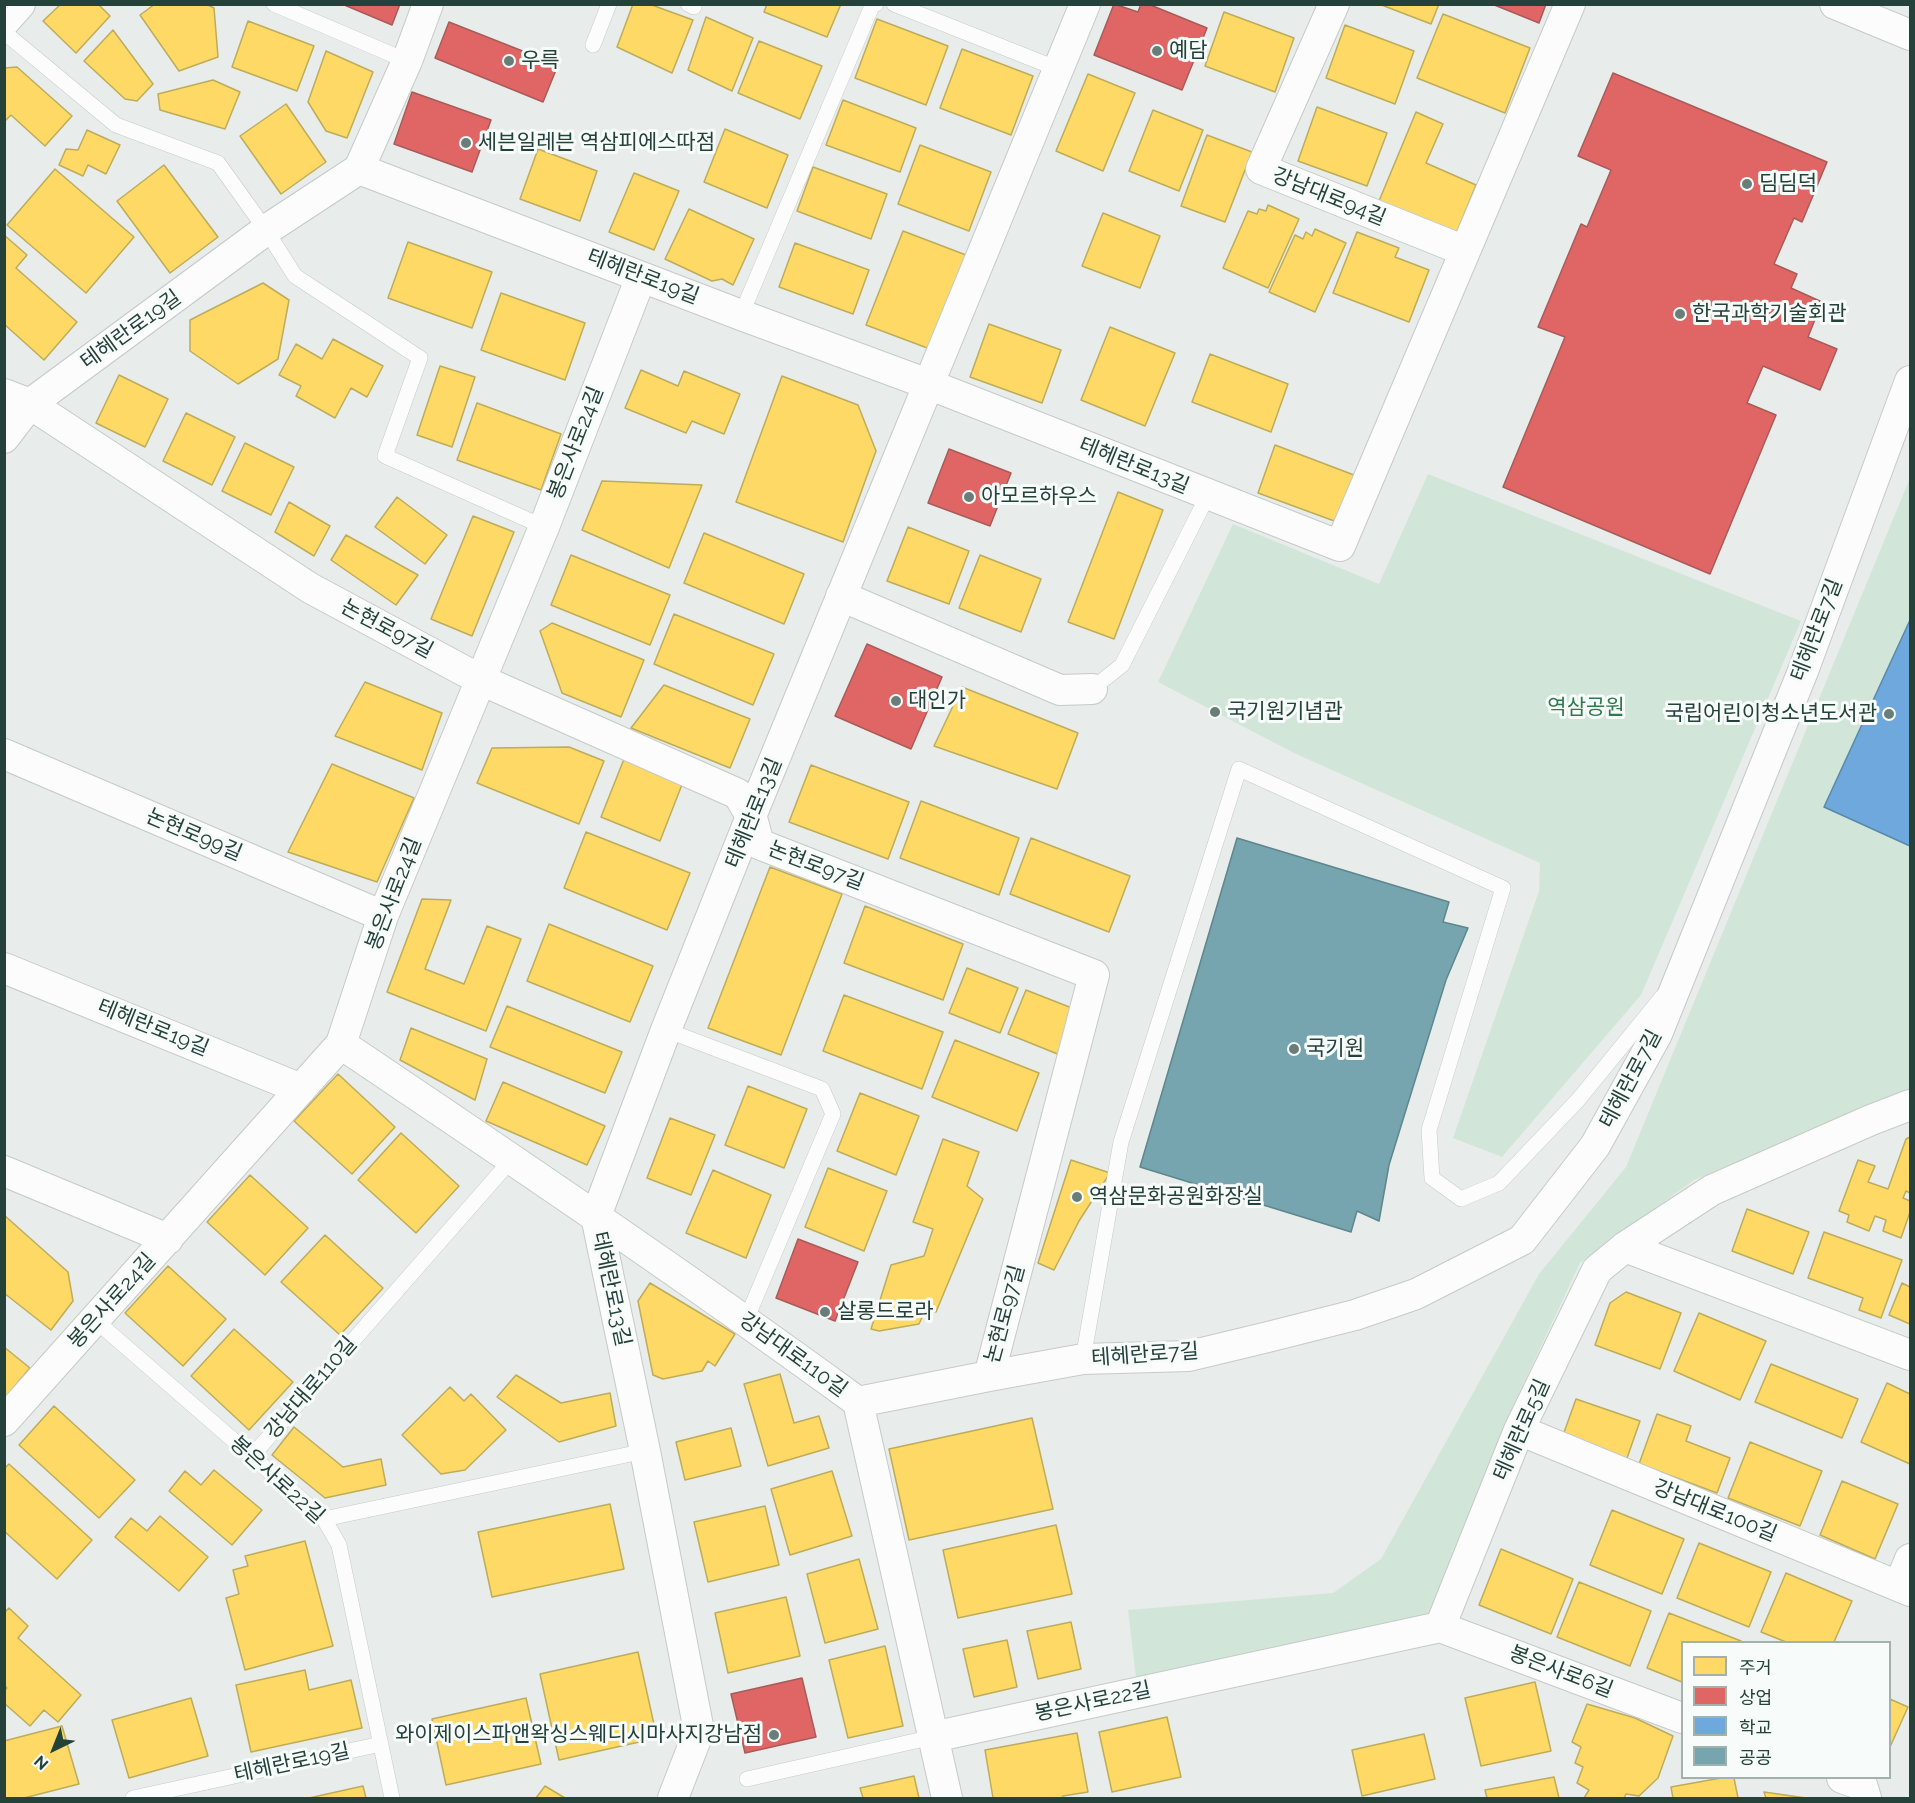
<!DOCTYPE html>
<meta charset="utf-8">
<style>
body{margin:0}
#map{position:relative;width:1915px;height:1803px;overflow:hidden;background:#e8edeb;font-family:Raleway,"Noto Sans KR",sans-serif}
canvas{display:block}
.frame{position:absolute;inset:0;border:6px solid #24423a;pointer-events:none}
.legend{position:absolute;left:1681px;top:1641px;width:210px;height:138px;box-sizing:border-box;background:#f7fbf9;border:2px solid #a3b1ad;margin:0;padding:8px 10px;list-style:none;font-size:18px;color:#24423a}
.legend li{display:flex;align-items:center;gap:12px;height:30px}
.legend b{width:30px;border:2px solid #a3b1ad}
.north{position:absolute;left:24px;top:1719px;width:60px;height:60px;-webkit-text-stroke:4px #f7fbf9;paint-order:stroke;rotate:223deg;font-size:16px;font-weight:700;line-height:24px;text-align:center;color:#24423a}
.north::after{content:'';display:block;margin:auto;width:21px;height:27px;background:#24423a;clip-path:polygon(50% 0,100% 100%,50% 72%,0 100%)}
</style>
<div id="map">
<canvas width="1915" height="1803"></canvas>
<div class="frame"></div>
<ul class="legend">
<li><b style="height:16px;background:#ffd966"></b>주거</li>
<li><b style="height:16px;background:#e06666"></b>상업</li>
<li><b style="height:16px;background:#6fa8dc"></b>학교</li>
<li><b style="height:16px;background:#76a5af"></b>공공</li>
</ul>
<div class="north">N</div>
</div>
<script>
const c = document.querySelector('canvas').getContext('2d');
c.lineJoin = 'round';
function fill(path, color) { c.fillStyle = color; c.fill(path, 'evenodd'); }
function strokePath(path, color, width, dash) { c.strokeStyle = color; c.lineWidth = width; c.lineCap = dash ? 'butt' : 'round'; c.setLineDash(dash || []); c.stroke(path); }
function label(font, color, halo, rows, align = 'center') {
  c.font = font + ' Raleway,"Noto Sans KR",sans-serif'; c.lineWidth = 6; c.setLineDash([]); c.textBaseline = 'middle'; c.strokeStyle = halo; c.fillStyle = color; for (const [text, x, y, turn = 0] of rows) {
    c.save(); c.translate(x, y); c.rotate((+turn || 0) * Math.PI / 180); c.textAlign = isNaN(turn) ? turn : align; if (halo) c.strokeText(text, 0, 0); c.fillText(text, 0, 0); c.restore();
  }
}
const green = new Path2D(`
 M1428,474L1801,621L1641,995L1502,1157L1453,1138L1539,891L1540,863L1294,753L1158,682L1233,524L1379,584Z
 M1910,478V1091L1875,1104L1694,1180L1580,1263L1506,1421L1429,1615L1136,1678L1128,1610L1333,1593L1381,1559L1539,1274L1626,1167Z`);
const homes = new Path2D(`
 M61,4H98L110,16L76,53L43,21Z
 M155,4H206L214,8L218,57L179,71L140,15Z
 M633,4H649L693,20L672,73L617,47Z
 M767,4H841L827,37L764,12Z
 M1379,4H1439L1431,24Z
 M1224,12L1294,38L1275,92L1205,66Z
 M1443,14L1530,48L1505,113L1417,78Z
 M706,17L753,38L732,91L688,70Z
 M877,19L948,46L926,105L855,78Z
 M248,21L314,46L297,91L232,67Z
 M1345,25L1414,51L1395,104L1326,78Z
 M113,30L153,84L137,101L125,99L84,61Z
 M759,41L822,66L800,119L738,93Z
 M962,49L1033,76L1011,135L940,108Z
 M326,51L373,72L347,138L326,131L308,102Z
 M17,67L72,116L45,146L11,115L4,122V68Z
 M1088,74L1135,93L1103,171L1056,151Z
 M213,80L240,92L225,129L160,110L158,94Z
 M843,100L916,128L900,172L826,145Z
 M286,104L326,162L281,194L240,136Z
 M1317,107L1387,133L1367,186L1298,161Z
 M1153,110L1203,130L1179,191L1129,171Z
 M1416,112L1443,124L1426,163L1476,185L1456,234L1379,201Z
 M725,129L788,155L767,208L704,182Z
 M87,130L120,145L106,174L88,165L83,176L59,165L66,149L78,150Z
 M1207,135L1252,152L1225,222L1181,206Z
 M920,145L991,172L969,231L898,204Z
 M538,149L597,171L580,221L520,199Z
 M164,165L218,237L170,273L117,201Z
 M813,167L887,194L871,239L797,211Z
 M55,169L134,237L86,293L7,225Z
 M634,173L679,191L654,250L609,232Z
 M1268,205L1299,219L1268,288L1223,268L1248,211L1257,214L1259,209L1266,211Z
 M689,209L754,239L733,285L722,279L712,281L665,259Z
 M1103,213L1160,236L1140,288L1082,266Z
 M1315,229L1346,243L1315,312L1269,292L1295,235L1303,239L1306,232L1312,236Z
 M903,231L966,255L930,349L866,325Z
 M1357,232L1399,248L1395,257L1429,270L1409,322L1333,293Z
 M4,235L27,255L16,268L77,322L44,360L4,324Z
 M408,242L492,272L472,328L388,298Z
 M795,243L869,270L853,314L779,287Z
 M263,283L289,300L278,359L238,384L190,351V320Z
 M501,293L585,323L565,380L481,350Z
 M989,324L1061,350L1042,403L970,377Z
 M1110,327L1175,353L1145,426L1081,400Z
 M333,339L383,366L367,397L351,388L335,418L296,396L301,386L279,375L296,344L322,359Z
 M1210,354L1288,384L1271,432L1192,402Z
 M440,366L475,377L452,447L417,435Z
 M641,370L678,386L684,371L740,394L724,434L692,421L686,433L625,408Z
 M119,375L168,399L145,447L96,423Z
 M782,376L858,405L876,451L843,542L736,502Z
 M477,403L561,434L541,490L457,460Z
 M186,413L235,437L212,485L163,461Z
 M245,443L294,467L271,515L222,491Z
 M1275,445L1354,475L1337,522L1258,493Z
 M602,481L702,485L669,568L582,530Z
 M1118,492L1163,510L1114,639L1068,622Z
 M397,497L447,535L425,564L375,527Z
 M289,502L330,526L314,556L275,532Z
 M473,516L514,532L472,636L431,619Z
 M908,527L969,551L949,604L887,581Z
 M704,533L804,574L784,624L684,583Z
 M346,535L418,575L396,605L331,560Z
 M571,555L670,595L650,645L551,605Z
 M980,555L1041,579L1021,632L959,608Z
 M674,614L774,654L753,705L654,664Z
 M552,623L644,660L621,717L562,693L540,631Z
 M365,682L442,713L422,770L335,736Z
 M664,685L750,719L730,768L631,728Z
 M962,687L1078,733L1057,789L934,746Z
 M569,747L604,761L579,824L477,783L492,748Z
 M624,759L683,782L660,841L601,817Z
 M332,764L414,798L377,882L288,852Z
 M811,765L909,802L888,859L789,822Z
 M921,801L1019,838L999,895L900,858Z
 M586,832L690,873L667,930L564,888Z
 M1031,838L1130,876L1109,932L1010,894Z
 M770,867L842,894L781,1055L708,1028Z
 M422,899L451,900L425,969L464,984L487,926L521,939L486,1031L387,992Z
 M865,906L963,944L943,1000L844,963Z
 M549,924L653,966L630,1022L527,981Z
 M967,968L1018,988L1000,1033L949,1013Z
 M1026,990L1077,1010L1060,1055L1008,1034Z
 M844,995L943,1032L922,1089L823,1051Z
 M507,1006L622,1052L605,1093L490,1047Z
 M411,1028L487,1059L475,1100L400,1060Z
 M955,1040L1039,1073L1017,1131L932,1097Z
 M338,1074L395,1127L352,1174L294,1121Z
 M503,1082L605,1126L587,1165L486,1121Z
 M748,1086L807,1109L784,1168L725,1145Z
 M860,1093L919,1116L896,1175L837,1151Z
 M670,1118L715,1135L691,1195L647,1178Z
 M401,1133L459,1186L416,1233L358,1180Z
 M1910,1137V1193L1906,1191L1903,1198L1910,1201V1212L1901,1238L1883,1231L1886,1220L1875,1216L1869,1231L1847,1222L1849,1215L1839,1211L1858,1160L1875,1166L1868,1182L1888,1189L1906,1139Z
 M943,1139L979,1152L967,1186L983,1199L936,1312L926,1309L919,1324L879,1331L871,1329L891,1265L924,1256L933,1229L913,1222Z
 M1071,1160L1110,1173L1079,1221L1054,1270L1038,1263Z
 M828,1168L887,1191L864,1251L805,1227Z
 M713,1170L771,1195L746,1258L686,1233Z
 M250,1175L308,1228L265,1275L207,1222Z
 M1747,1209L1809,1232L1793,1274L1732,1251Z
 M4,1215L68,1272L73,1301L51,1330L4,1293Z
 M1824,1232L1902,1260L1881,1318L1859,1310L1863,1298L1808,1278Z
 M325,1235L383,1288L340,1335L281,1282Z
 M168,1266L226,1319L183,1366L125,1313Z
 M650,1283L735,1334L715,1366L708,1361L702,1371L663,1379L653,1375L638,1301Z
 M1902,1283L1910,1287V1324L1889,1315Z
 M1626,1292L1681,1313L1660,1369L1595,1345L1610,1303Z
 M1699,1313L1766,1341L1740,1400L1674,1371Z
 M234,1329L293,1382L249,1430L191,1376Z
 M4,1347L30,1368L4,1399Z
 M1771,1364L1858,1399L1842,1438L1755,1402Z
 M780,1374L794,1423L819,1416L829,1448L768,1466L744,1384Z
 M516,1375L561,1403L610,1393L616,1426L559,1442L497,1397Z
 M1887,1383L1910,1394V1464L1861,1442Z
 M450,1387L464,1401L471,1394L506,1430L465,1470L441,1474L402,1435Z
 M1576,1399L1640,1421L1626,1461L1562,1438Z
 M54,1406L135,1480L99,1518L19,1445Z
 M1657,1414L1691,1426L1686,1441L1730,1458L1717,1493L1639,1464Z
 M1032,1418L1053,1509L909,1540L889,1449Z
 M294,1427L343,1467L381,1459L386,1485L325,1498L272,1455Z
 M731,1428L741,1466L685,1480L676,1442Z
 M1750,1442L1822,1471L1800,1526L1728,1498Z
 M9,1464L92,1540L57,1579L4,1531V1469Z
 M214,1470L262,1510L232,1545L169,1491L185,1471L201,1485Z
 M832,1471L852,1536L790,1555L771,1489Z
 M1842,1481L1898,1504L1875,1559L1820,1535Z
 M610,1504L624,1569L492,1597L478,1532Z
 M765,1506L779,1565L708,1582L694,1522Z
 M1612,1510L1684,1539L1662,1594L1590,1565Z
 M160,1516L208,1557L179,1591L115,1537L131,1518L147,1531Z
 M1056,1525L1072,1594L958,1618L943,1550Z
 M305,1541L333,1646L245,1670L226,1598L239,1594L233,1570L248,1566L245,1556Z
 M1699,1543L1771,1572L1749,1627L1677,1598Z
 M1501,1549L1573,1579L1551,1634L1479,1605Z
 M859,1559L878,1629L825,1643L807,1574Z
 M1786,1573L1852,1601L1834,1642H1786L1761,1632Z
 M1579,1582L1651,1611L1630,1666L1557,1637Z
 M786,1597L800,1656L728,1673L715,1613Z
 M9,1608L28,1626L18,1638L81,1695L58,1722L44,1710L30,1726L4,1703V1691L7,1688L4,1685V1613Z
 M1669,1613L1741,1641V1642H1682V1682L1647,1668Z
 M1071,1622L1081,1669L1038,1679L1027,1631Z
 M1007,1640L1017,1687L974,1697L963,1649Z
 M885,1646L903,1726L848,1738L829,1660Z
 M638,1652L657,1738L559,1760L540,1674Z
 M305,1670L309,1690L351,1680L362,1728L251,1752L236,1685Z
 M1535,1682L1551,1751L1481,1766L1465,1698Z
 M191,1698L208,1756L129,1778L112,1720Z
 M526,1698L541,1764L446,1785L432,1719Z
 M1890,1699L1908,1707L1890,1747Z
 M1587,1704L1635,1718L1673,1736L1658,1778L1639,1796L1626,1794L1624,1798H1584L1589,1790L1577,1783L1583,1767L1575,1763L1581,1747L1572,1742Z
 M1167,1717L1181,1777L1112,1792L1099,1732Z
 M62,1726L79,1784L24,1798H4V1741Z
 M1077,1733L1088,1792L1063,1796L1061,1798H993L985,1750Z
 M1424,1734L1435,1779L1362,1796L1352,1750Z
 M914,1776L919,1798H863L860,1788Z
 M1554,1777L1559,1798H1487L1485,1790Z
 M1721,1778H1734L1738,1798H1673L1671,1787Z
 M363,1786L366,1798H309Z
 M545,1786L565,1798H536Z
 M1764,1792L1806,1798H1766Z`);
const shops = new Path2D(`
 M342,4H400L392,25Z
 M1114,4L1138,12L1141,4H1148L1207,28L1182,90L1094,55Z
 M1492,4H1546L1539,23Z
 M449,22L558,65L543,102L435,58Z
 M1613,73L1827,162L1802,222L1794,218L1774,264L1797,274L1791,288L1822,302L1808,337L1837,349L1820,390L1763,366L1747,403L1776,415L1710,574L1503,487L1565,337L1538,327L1581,224L1587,227L1611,170L1578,156Z
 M412,92L491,120L472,172L394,144Z
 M949,449L1011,473L990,526L928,503Z
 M867,644L942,677L911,749L835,716Z
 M798,1239L858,1262L835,1321L776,1298Z
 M802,1678L816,1737L745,1753L731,1694Z`);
const schools = new Path2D(`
 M1910,620V846L1824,807Z`);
const public = new Path2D(`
 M1237,838L1449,902L1443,922L1468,928L1446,980L1389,1165L1379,1221L1357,1211L1351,1232L1140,1167Z`);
const lane = new Path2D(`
 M274,4L407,61
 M688,4L694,7
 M894,4L1058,69
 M4,32L116,125L218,163L266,230L295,276L420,358L385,456L544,527
 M593,45L609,4
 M741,315L872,6L876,4
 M1092,689L1122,665L1208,495
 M666,1030L822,1089L833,1114L746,1320
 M95,1320L324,1519L339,1545L392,1798
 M1083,1359L1121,1142L1239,769L1503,888L1429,1130L1432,1178L1461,1199L1499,1183L1578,1100L1662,997
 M252,1456L512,1159
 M324,1519L645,1451
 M747,1779L933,1737
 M133,1798L381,1744`);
const street = new Path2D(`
 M1334,4L1261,169L1465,251
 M1835,4L1910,35
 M4,22L20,4
 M359,169L741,315L928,384L1340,546L1570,4
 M4,394L30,404L310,588L481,680L738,794L752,818L759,844L1094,975L989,1376L858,1402
 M4,438L30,404L266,230L359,169L407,61L428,4
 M841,596L1060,690L1092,689
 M4,754L383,916
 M4,968L301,1089
 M341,1044C515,1161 688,1278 858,1402L947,1798
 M4,1171L168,1239
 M1625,1247L1910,1355
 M989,1376L1083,1359L1189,1356L1268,1337L1355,1315L1416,1294L1522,1240L1595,1146L1657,1034L1803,671L1910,381
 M4,1421L341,1044L383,916L544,527L641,277
 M1519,1430L1910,1591
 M1899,1586L1910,1559
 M1440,1627L1519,1430L1597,1270L1625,1247L1712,1190L1871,1120L1910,1105
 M1440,1627L1682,1718
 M933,1737L1440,1627
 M1842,1778L1862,1785L1866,1798
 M673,1798L699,1731L645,1451L596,1216L666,1030L756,804L1085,4`);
const markers = [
 [1157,51,6,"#697e78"],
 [509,61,6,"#697e78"],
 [466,143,6,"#697e78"],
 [1747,184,6,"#697e78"],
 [1680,314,6,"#697e78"],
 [969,497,6,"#697e78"],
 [896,701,6,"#697e78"],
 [1215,712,6,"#697e78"],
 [1889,714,6,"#697e78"],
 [1294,1049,6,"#697e78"],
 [1077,1197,6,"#697e78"],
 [825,1312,6,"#697e78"],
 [774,1735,6,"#697e78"]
];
const poiNames = [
 ["예담",1169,51],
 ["우륵",521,61],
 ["세븐일레븐 역삼피에스따점",478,143],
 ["딤딤덕",1759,184],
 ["한국과학기술회관",1692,314],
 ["아모르하우스",981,497],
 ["대인가",908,701],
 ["국기원기념관",1227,712],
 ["국립어린이청소년도서관",1877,714,"right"],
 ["국기원",1306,1049],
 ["역삼문화공원화장실",1089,1197],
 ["살롱드로라",837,1312],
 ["와이제이스파앤왁싱스웨디시마사지강남점",762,1735,"right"]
];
const streetNames = [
 ["강남대로94길",1329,197,22],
 ["테헤란로19길",643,277,21],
 ["테헤란로19길",131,330,-36],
 ["봉은사로24길",576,443,-69],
 ["테헤란로13길",1134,466,22],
 ["논현로97길",387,629,28],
 ["테헤란로7길",1817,630,-69],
 ["테헤란로13길",754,813,-68],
 ["논현로99길",194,835,23],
 ["논현로97길",816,866,21],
 ["봉은사로24길",394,894,-69],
 ["테헤란로19길",153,1028,22],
 ["테헤란로7길",1631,1079,-62],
 ["테헤란로13길",611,1289,78],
 ["봉은사로24길",112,1301,-48],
 ["논현로97길",1005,1314,-75],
 ["강남대로110길",793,1355,36],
 ["테헤란로7길",1145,1355,-4],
 ["강남대로110길",311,1388,-49],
 ["테헤란로5길",1522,1430,-66],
 ["봉은사로22길",277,1480,42],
 ["강남대로100길",1715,1511,22],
 ["봉은사로6길",1561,1672,21],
 ["봉은사로22길",1093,1702,-12],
 ["테헤란로19길",292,1763,-12]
];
const parkNames = [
 ["역삼공원",1586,708]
];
fill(green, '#d1e6d8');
fill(homes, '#ffd966');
strokePath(homes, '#bdac59', 1.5);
fill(shops, '#e06666');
strokePath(shops, '#a85b59', 1.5);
fill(schools, '#6fa8dc');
strokePath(schools, '#5889ab', 1.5);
fill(public, '#76a5af');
strokePath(public, '#5d878c', 1.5);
strokePath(lane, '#c5cac8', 16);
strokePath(street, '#c5cac8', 32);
strokePath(lane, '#fcfcfc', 15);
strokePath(street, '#fcfcfc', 30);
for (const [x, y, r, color] of markers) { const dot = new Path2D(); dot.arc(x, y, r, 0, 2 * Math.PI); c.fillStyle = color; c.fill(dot); strokePath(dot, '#f7fbf9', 2); }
label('21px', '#24423a', '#f7fbf9', poiNames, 'left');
label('21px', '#24423a', '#f7fbf9', streetNames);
label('21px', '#2d7a4b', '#f7fbf9', parkNames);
</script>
